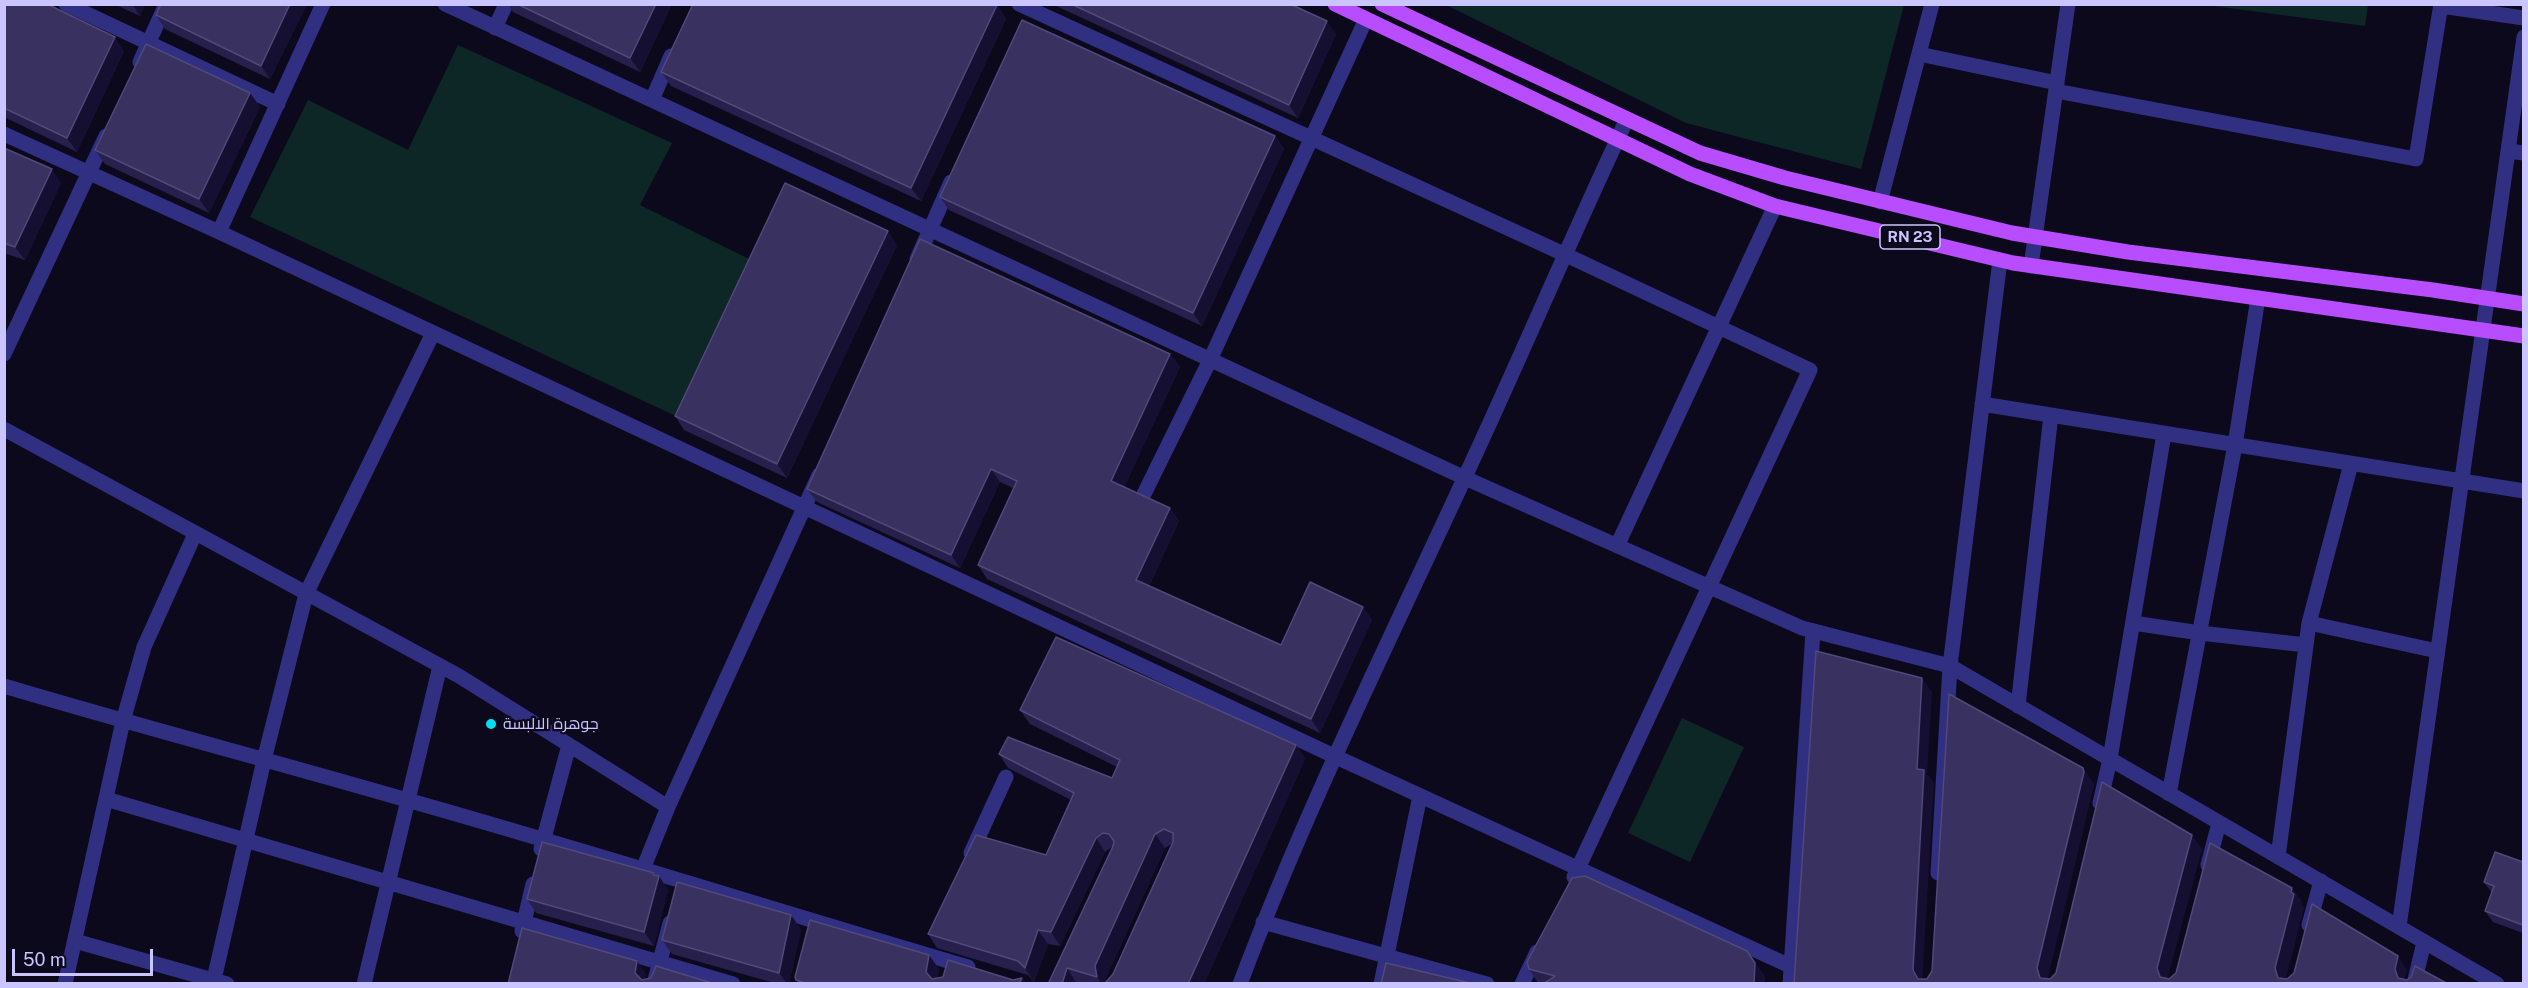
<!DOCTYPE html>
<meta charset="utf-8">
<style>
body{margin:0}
#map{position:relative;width:2528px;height:988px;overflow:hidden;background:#0c091d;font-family:"Public Sans",sans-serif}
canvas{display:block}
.frame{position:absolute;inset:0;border:6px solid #cbc5ff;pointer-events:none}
.scale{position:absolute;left:12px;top:949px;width:141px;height:27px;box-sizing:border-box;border:3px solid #cbc5ff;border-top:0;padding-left:8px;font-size:18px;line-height:21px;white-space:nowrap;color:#cbc5ff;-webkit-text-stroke:4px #0c091d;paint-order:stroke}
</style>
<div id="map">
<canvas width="2528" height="988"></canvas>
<div class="frame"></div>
<div class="scale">50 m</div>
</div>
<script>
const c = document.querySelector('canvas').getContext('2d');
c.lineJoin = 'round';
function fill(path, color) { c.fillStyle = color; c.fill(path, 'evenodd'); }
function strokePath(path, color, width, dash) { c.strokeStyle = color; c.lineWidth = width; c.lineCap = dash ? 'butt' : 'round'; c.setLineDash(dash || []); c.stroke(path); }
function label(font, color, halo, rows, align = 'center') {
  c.font = font + ' "Public Sans",Cairo,sans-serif'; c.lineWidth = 4.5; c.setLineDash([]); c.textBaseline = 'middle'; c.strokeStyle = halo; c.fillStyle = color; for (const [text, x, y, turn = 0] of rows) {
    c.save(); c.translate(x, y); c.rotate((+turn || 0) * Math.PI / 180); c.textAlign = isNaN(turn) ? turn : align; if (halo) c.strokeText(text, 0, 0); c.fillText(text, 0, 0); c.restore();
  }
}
const green = new Path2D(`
 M1446,5L1903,4L1904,5L1861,169L1686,123Z
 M2206,5L2368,4V5L2365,26Z
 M458,45L672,143L640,205L755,262L680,418L250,217L308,100L408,150Z
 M1682,718L1744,747L1690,862L1628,833Z`);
const street = new Path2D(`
 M66,4L278,104
 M445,4L1465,478L1802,628L1950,666L2497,984
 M1019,4L1566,255L1810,370L1574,877
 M2441,6L2524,18
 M495,28L506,4
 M1919,54L2057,83
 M140,62L166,4
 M2056,91L2416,159L2441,4
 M652,100L671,56
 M4,134L219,232L1334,756L1790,966
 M2508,151L2524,153
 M1880,202L1932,4
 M219,232L323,4
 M917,259L951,182
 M2031,266L2068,4
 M4,354L106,136
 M1982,404L2524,491
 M4,429L459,676L668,807
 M1144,494L1210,360L1366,19
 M1617,546L1775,206
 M2133,623L2200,633L2306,645
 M2309,623L2437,651
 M4,686C138,726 273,761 407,800C595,853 781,912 968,967
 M2018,706L2051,415
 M2169,794L2235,445L2258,298
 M106,799L733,984
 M2100,803L2110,759L2164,434
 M541,849L569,745
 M971,853L1006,777
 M2278,857L2309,623L2351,464
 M2208,865L2219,823
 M643,869L668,807L819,475
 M1938,873L1950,666L2000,260
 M1263,922L1487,984
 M2309,925L2321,881
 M2399,927L2524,37
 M522,931L533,884
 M75,941L227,984
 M65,984L123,721L144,647L195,534
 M213,984L264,760L306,594L433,333
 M364,984L440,666
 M654,984L670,923
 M1240,984C1305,811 1387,646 1464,479C1520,359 1571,238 1627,119
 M1381,984L1420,796
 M1522,984L1537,952
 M1790,984L1813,631
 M2414,984L2424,942`);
const primary = new Path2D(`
 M1335,4L1690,174L1775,206L2013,263L2524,336
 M1382,4L1700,153L1785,178L2012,233L2128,252L2433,290L2524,304`);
const wall = new Path2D(`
 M4,4L124,51L77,152L4,117Z
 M114,4H145L140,16Z
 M161,4H307L270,79L165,29L156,15Z
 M508,4H672L640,72L513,12Z
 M1052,4H1290L1336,34L1298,118Z
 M997,5L1006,19L921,201L671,86L661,72Z
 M250,93L260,107L209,213L105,164L95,150Z
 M1275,136L1284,149L1202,326L949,210L940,197Z
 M4,148L61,183L25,260L4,253Z
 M897,245L787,478L684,430L675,416Z
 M1170,354L1180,367L1124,487L1170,508L1179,521L1149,586L1281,645L1363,607L1372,620L1320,733L987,579L978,565L1013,488L1000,482L960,568L817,502L807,489Z
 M1020,710L1296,745L1305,759L1204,984H1107L1106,982L1113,974L1173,843L1165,848L1105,980L1106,984H1081L1076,982V984H1048L1113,846L1105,852L1060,946L1048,944L1034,982L1028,975L937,948L928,934L1046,855L1071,800L1008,768L999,754L1112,778L1117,767L1030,724Z
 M2523,862V933L2493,922L2485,911L2492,893L2484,882Z
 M656,876H659L668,890L654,946L536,913L527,899Z
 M801,929L789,984H778L672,954L662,940Z
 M939,969L937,978L1026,984H799L796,980Z
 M1529,969L1765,976L1764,984H1541L1538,983Z`);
const shadedWall = new Path2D(`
 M132,4H145L140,16Z
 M290,4H307L270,79L261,66Z
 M656,4H672L640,72L630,58Z
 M997,5L1006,19L921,201L911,188Z
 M1327,21L1336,34L1298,118L1289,105Z
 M115,37L124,51L77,152L67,138Z
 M250,93L260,107L209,213L199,199Z
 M1275,136L1284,149L1202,326L1193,313Z
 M52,169L61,183L25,260L15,247Z
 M888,231L897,245L787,478L777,464Z
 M1170,354L1180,367L1121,495L1111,481Z
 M991,469L1000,482L960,568L951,555Z
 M1170,508L1179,521L1145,594L1136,580Z
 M1363,607L1372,620L1320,733L1311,719Z
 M1922,678L1932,692L1927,774L1934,783L1922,984H1921L1913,970L1917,769Z
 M1296,745L1305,759L1204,984H1188Z
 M2083,768L2093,782L2094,785L2047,982L2040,978L2037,968Z
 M1155,834L1165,848L1105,980L1106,984H1102L1097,977L1095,966Z
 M2192,835L2202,849L2167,981L2160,977L2157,968Z
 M1096,838L1105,852L1060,946L1051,932Z
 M654,873L658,879L659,876L668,890L654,946L644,932Z
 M2292,888L2302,902L2301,904L2304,908L2285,982L2278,978L2275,968Z
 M791,915L801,929L789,984H787L779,973Z
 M1038,930L1048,944L1034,982L1025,968Z
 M929,955L939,969L936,984L926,972Z
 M2398,956L2407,970L2404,982L2398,978L2395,969Z
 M637,961L646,974L645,984L635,973Z
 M1755,963L1765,976L1764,984H1754Z
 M1067,968L1076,982V984H1062Z
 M1022,978L1026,984H1019Z`);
const building = new Path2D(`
 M4,4H47L115,37L67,138L4,108Z
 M161,4H290L261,66L156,15Z
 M517,4H656L630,58Z
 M693,4H995L997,5L911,188L661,72Z
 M1071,4H1290L1327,21L1289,105Z
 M1022,20L1275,136L1193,313L940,197Z
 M146,44L250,93L199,199L95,150Z
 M4,148L52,169L15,247L4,243Z
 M785,183L888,231L777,464L675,416Z
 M920,239L1170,354L1111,481L1170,508L1136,580L1281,645L1310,582L1363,607L1311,719L978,565L1017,481L991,469L951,555L807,489Z
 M1056,637L1296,745L1188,984H1110L1106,982L1113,974L1173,842V833L1164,829L1155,834L1095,966L1097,977L1067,968L1062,984H1048L1113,846L1114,841L1109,834L1103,833L1096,838L1051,932L1038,930L1025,968L1018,961L928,934L976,835L1046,855L1074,793L999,754L1008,737L1112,778L1120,760L1020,710Z
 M1816,651L1922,678L1917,769L1924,770L1913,970L1918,979H1927L1932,971L1949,694L2083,768L2084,772L2037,968L2040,978L2050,979L2056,973L2102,782L2192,835L2157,968L2160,977L2169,979L2176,973L2210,843L2292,888L2291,892L2294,894L2275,968L2278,978L2287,979L2294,973L2312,904L2398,956L2395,969L2398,978L2407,980L2411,977L2415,966L2448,984H1794Z
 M542,842L654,873L653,875L659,876L644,932L527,899Z
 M2495,852L2523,862V925L2485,911L2494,886L2484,882Z
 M1585,876L1747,951L1755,963L1754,984H1543L1555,976L1529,969L1527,962L1572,878Z
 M677,882L791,915L779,973L662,940Z
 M810,920L929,955L926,972L932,979L943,977L948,960L1013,980L1022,978L1019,984H809L796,980L795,977Z
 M522,928L637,961L635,973L642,980L651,978L656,966L715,984H508Z
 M1386,963L1474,984H1381Z`);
const markers = [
 [491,724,6,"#00def0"]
];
const shields = [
 [1910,237,60]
];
const shieldNames = [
 ["RN 23",1910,237]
];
const poiNames = [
 ["جوهرة الالبسة",503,724]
];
fill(green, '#0c2726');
strokePath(street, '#302f81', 15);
strokePath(primary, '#b84cff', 15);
fill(wall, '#27204d');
fill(shadedWall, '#151032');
fill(building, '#393260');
strokePath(building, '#504979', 1.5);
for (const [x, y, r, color] of markers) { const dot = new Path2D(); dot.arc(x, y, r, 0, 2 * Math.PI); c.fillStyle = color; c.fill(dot); strokePath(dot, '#0c091d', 2); }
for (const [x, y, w] of shields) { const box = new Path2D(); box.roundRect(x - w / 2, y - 12, w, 24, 4.5); c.fillStyle = '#0c091d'; c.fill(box); strokePath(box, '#cbc5ff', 1.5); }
label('bold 15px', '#cbc5ff', null, shieldNames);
label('16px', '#cbc5ff', '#0c091d', poiNames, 'left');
</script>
